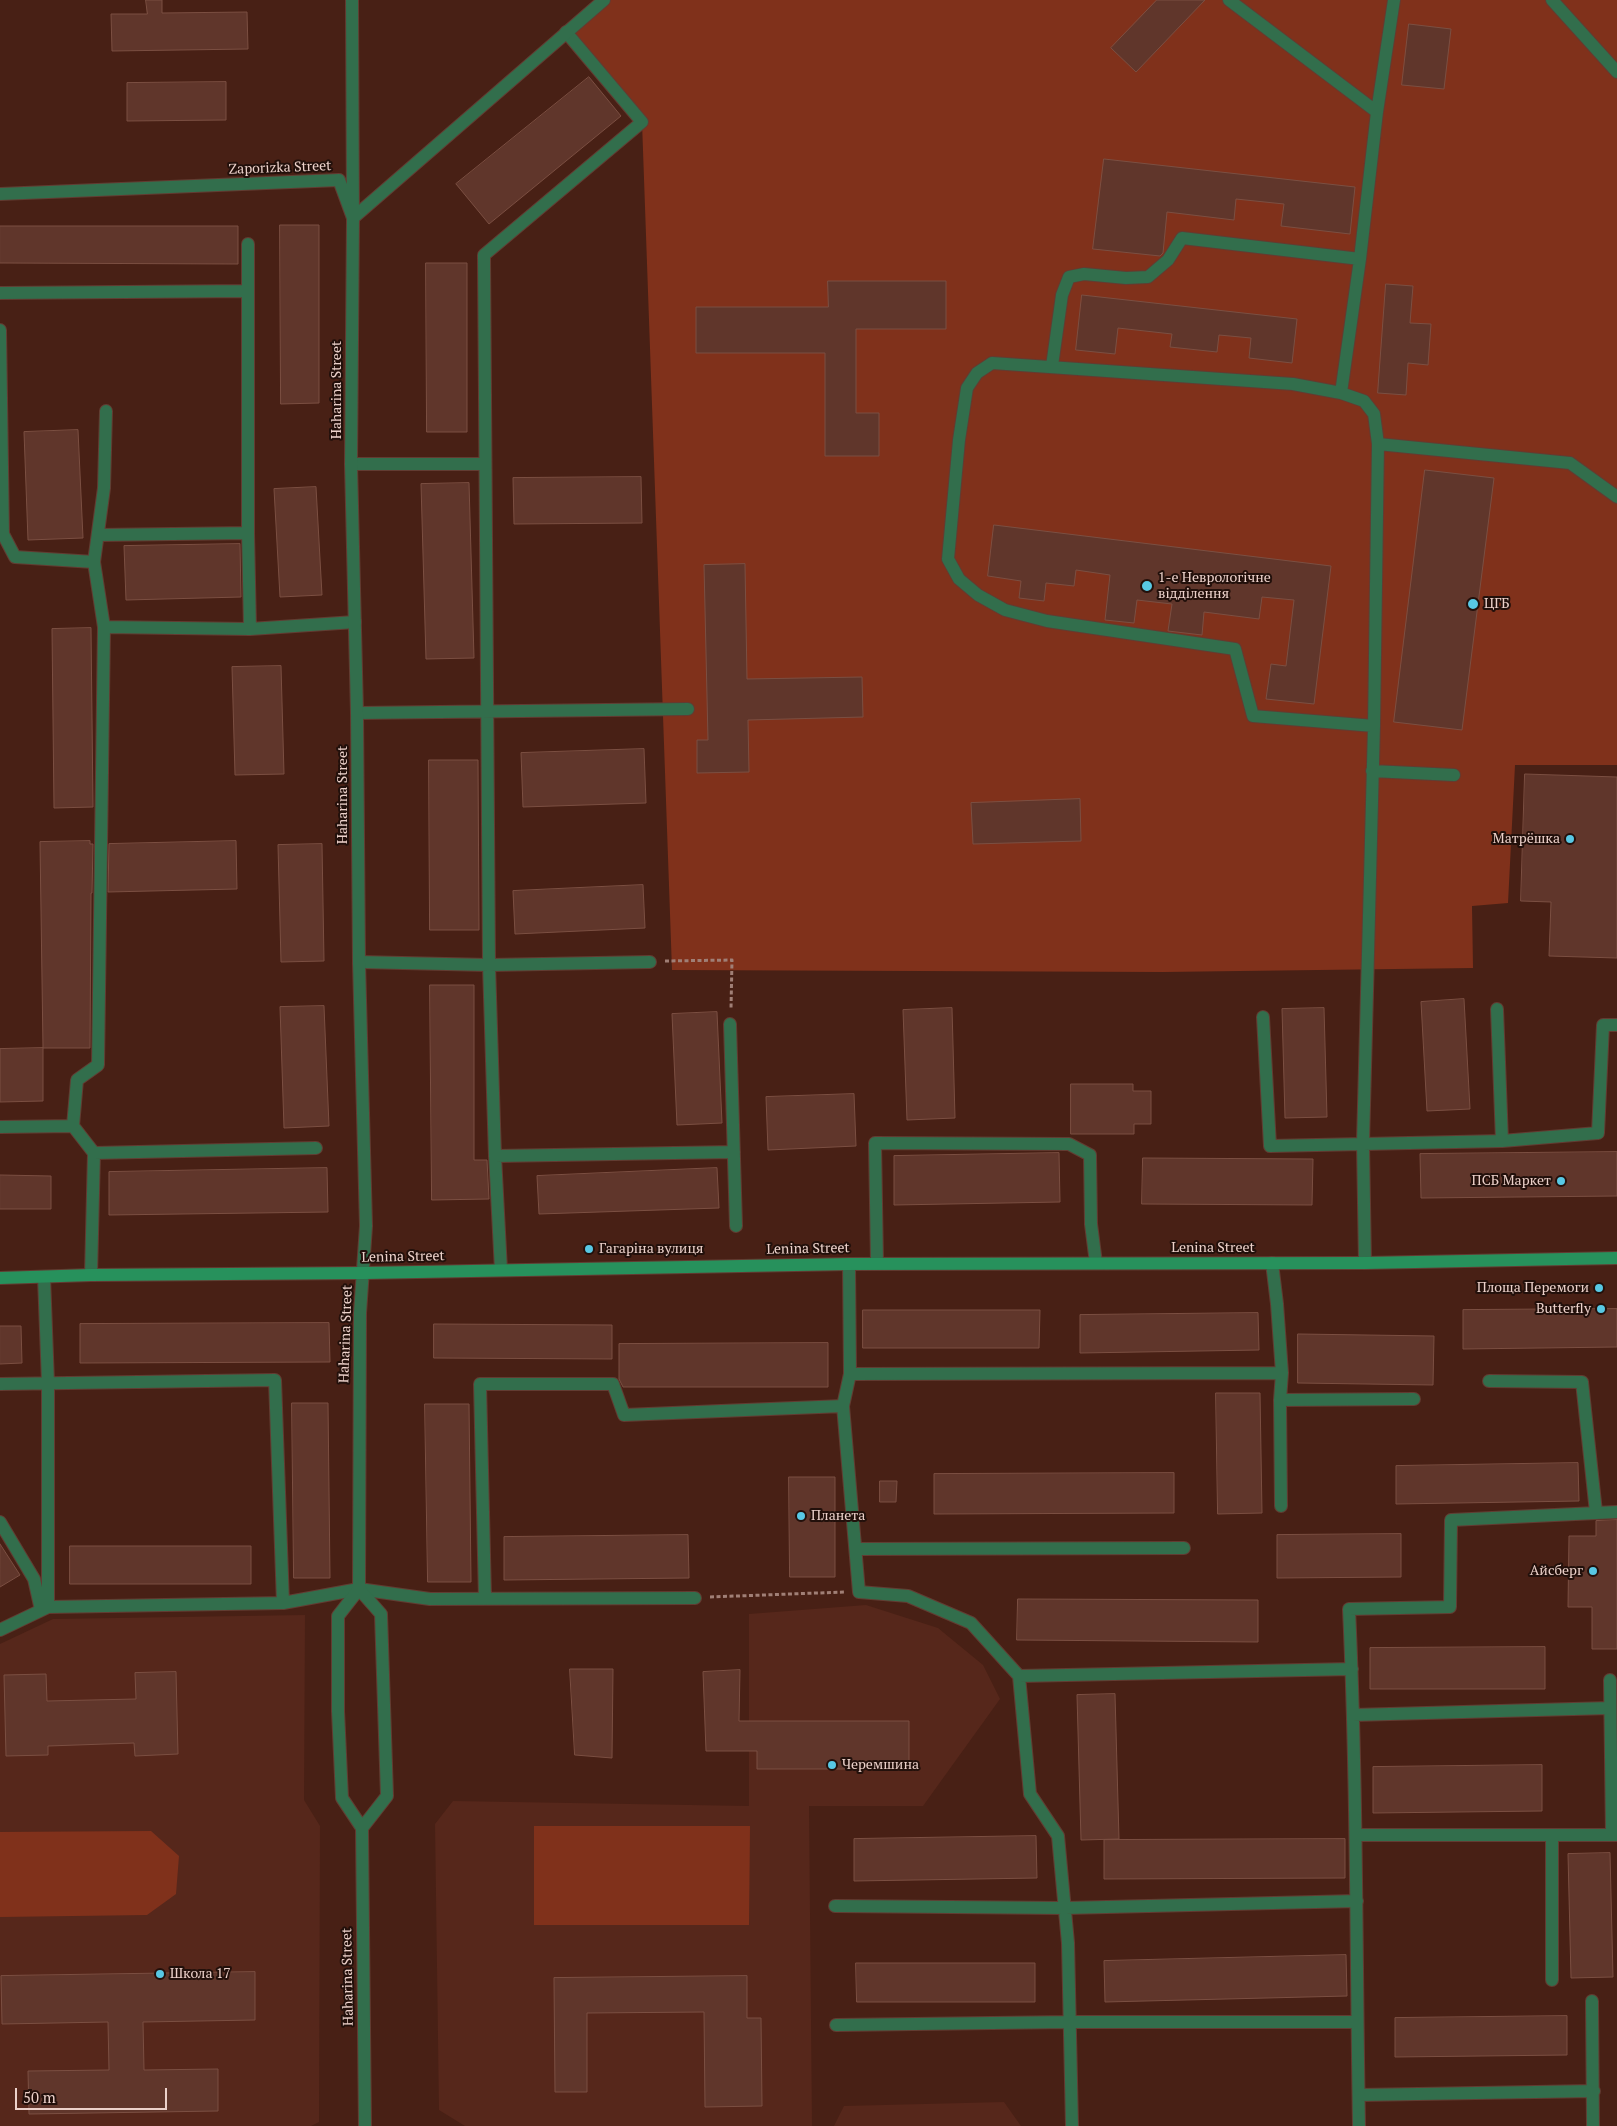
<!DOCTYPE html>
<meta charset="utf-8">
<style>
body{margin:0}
#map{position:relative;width:1617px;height:2126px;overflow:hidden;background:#482015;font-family:"PT Serif",serif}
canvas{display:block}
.scale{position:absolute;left:15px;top:2088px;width:152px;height:22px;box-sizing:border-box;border:2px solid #ecd1ca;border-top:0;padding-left:6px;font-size:15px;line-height:18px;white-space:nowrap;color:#ecd1ca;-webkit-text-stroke:4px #22100b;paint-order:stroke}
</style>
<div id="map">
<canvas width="1617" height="2126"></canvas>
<div class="scale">50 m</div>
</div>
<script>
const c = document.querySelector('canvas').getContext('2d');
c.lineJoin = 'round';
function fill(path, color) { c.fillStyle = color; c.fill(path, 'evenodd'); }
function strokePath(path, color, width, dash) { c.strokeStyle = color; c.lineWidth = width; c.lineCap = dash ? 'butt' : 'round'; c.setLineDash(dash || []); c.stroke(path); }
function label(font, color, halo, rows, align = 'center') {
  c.font = font + ' "PT Serif",serif'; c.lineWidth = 4; c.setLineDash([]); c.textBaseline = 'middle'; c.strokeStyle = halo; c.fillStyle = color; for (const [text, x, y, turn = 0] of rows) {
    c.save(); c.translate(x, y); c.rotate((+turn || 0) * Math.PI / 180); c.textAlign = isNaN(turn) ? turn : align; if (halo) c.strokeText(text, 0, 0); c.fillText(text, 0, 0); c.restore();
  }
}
const built = new Path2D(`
 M866,1605L938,1628L983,1665L1000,1699L923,1806H809L812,2126H465L439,2110L435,1824L453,1801L749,1806V1614Z
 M305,1615L304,1800L320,1826L319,2122L311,2126H0V1644L53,1619Z
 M1004,2102L1021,2126H834L844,2106Z`);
const green = new Path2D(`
 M604,0H1617V765H1515L1508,903L1472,906L1473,968L1163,972L672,970L642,122L566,32Z
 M534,1826H750L749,1925H534Z
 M151,1831L179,1856L176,1894L147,1915L0,1917V1832Z`);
const building = new Path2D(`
 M146,0H162V13L247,12L248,49L112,51L111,14H147Z
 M1157,0H1205L1136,72L1111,48Z
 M1409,24L1451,29L1444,89L1402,85Z
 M589,77L621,116L489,224L456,184Z
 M226,82V120L127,121V83Z
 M1104,159L1355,187L1350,234L1281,226L1284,204L1236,199L1234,220L1167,212L1163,253L1160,256L1093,249Z
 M280,225H319V403L281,404Z
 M0,226H238V264L0,263Z
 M426,263H467V432H427Z
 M828,281H946V329H856V413H879V456H825V353H696V307H828Z
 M1386,284L1413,286L1410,323L1431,324L1428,365L1408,363L1406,395L1378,393Z
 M1082,295L1297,319L1292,363L1249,358L1251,338L1219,335L1217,352L1170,347L1172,334L1118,328L1115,354L1076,350Z
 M78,430L83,538L28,540L24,432Z
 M1425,470L1494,478L1462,730L1394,722Z
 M641,477L642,523L514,524L513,478Z
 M469,483L474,658L426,659L421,484Z
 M316,487L322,595L280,597L274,489Z
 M994,525L1331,566L1314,704L1266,699L1271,664L1286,666L1294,600L1262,597L1259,619L1204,612L1202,635L1168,631L1172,604L1137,600L1134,623L1105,620L1110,575L1076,570L1074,586L1046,583L1044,601L1019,598L1021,581L988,576Z
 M240,544L241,597L126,600L124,546Z
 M745,564L747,679L862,677L863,717L748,720L749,772L697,773V740H708L704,565Z
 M91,628L93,807L54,808L52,629Z
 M281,666L284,774L235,775L232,667Z
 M644,749L646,803L523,807L521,753Z
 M429,760H478L479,930H430Z
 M1525,774L1617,777V958L1549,956L1551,902L1521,901Z
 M1080,799L1081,841L973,844L971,803Z
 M90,841V844H93L92,893H91L90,1048H43L40,842Z
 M236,841L237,889L108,892L109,844Z
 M322,844L324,961L281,962L278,845Z
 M643,885L645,928L515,934L513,891Z
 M430,985H474V1160H487L489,1199L432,1200Z
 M1464,999L1470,1109L1427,1111L1421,1002Z
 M324,1006L329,1126L284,1128L280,1007Z
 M952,1008L955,1118L907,1120L903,1010Z
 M1324,1008L1327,1117L1285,1118L1282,1009Z
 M717,1012L722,1123L677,1125L672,1014Z
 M43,1048V1101L0,1102V1049Z
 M1071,1084H1133V1091H1151V1124H1134V1134H1071Z
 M854,1094L856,1146L768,1150L766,1097Z
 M1617,1152V1196L1421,1198L1420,1154Z
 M1059,1153L1060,1202L894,1205V1156Z
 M1143,1158L1313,1159L1312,1205L1142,1204Z
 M327,1168L328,1212L109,1215V1172Z
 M717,1168L719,1208L539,1214L537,1176Z
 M0,1175L51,1176V1209H0Z
 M1617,1309V1347L1463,1349V1310Z
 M863,1310H1040L1039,1348H863Z
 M1258,1313L1259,1350L1080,1353V1315Z
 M329,1323L330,1362L80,1363V1324Z
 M434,1324L612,1325V1359L434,1358Z
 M0,1326H21L22,1363L0,1364Z
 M1298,1334L1434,1336L1433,1385L1298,1383Z
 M828,1343V1387H623L619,1379V1344Z
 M1216,1393H1260L1262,1513L1218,1514Z
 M292,1403H328L330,1578H294Z
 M425,1404H469L471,1582H428Z
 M1578,1463L1579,1501L1396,1504V1466Z
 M1174,1473V1513L934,1514V1474Z
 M789,1477H835V1577H790Z
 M880,1481H897L896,1502H880Z
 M1617,1520V1649H1592V1607H1568L1569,1536H1596V1521Z
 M1401,1534V1577L1277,1578V1535Z
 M688,1535L689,1578L504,1580V1537Z
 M0,1544L20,1575L0,1587Z
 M70,1546H251V1584H70Z
 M1018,1599L1258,1600V1642L1017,1640Z
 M1545,1647V1689H1370V1648Z
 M570,1669H613L612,1758L575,1755Z
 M740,1670L739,1721H909V1769H757V1751H706L703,1672Z
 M176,1672L178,1754L135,1756L134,1743L48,1746V1755L6,1756L4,1675L46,1674L47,1701L136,1699L135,1673Z
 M1115,1694L1119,1839L1081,1840L1077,1695Z
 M1542,1765V1811L1373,1813V1767Z
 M1036,1836L1037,1878L854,1881V1839Z
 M1345,1839V1878L1104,1879V1840Z
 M1610,1853L1613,1977L1571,1978L1568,1854Z
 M1346,1955L1347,1996L1105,2002L1104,1961Z
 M856,1963H1035V2002H857Z
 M255,1972V2020L143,2022L144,2070L218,2069V2111L29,2114L28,2071L109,2070L108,2022L2,2024L1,1976Z
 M747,1976V2018H761L762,2106L705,2107L704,2012L587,2013V2092H555L554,1978Z
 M1567,2016V2055L1395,2057V2018Z`);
const path = new Path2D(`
 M665,961L732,960L731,1009
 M710,1597L844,1592`);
const lane = new Path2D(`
 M1229,0L1377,112L1360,259
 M1552,0L1617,72
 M1377,112L1394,0
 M248,244V533L250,629
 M0,293L248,291
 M0,330L3,534L15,557L94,562
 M1052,366L1062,295L1069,277L1084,274L1126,278L1148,277L1168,260L1182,238L1360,259L1341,393
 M351,464H485
 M98,535L248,533
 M104,627L250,629L355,622
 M357,713L688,709
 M1374,726L1253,716L1235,649L1047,621L1005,610L978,595L959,579L948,559L959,440L967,388L977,373L992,363L1293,384L1341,393L1364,401L1374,414L1378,444
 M1372,771L1454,775
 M359,962L489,965L650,962
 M1497,1009L1502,1141
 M1263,1017L1270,1146L1502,1141L1598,1133L1603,1025H1617
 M730,1024L736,1226
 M73,1126L77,1080L98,1065L104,627L94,562L104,488L106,411
 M0,1127L73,1126L94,1153
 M495,1156L489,965L484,255L642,122L566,32
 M877,1263L875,1143L1069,1144L1090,1155L1091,1224L1096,1263
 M1272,1263L1277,1304L1282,1373L1280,1400L1281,1506
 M1365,1263L1363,1143L1374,726L1378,444L1570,463L1617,497
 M849,1264L850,1374L843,1406L859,1592L908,1596L971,1623L1019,1676L1030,1794L1058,1836L1068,1943L1072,2126
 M501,1270L495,1156L734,1152
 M91,1275L94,1153L316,1148
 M44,1277L48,1383V1607
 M850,1374L1282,1373
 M1489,1381L1582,1382L1596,1512
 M0,1384L275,1380L283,1603
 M1280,1400L1414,1399
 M0,1522L34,1579L41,1610
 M856,1549L1184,1548
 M485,1598L480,1384H613L624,1415L843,1406
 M0,1630L48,1607L283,1603L359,1589L430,1599L695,1598
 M1019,1676L1352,1669
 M1610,1680L1612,1835
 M1353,1715L1610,1708
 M1357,1835H1617
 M835,1906L1065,1908L1357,1901
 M1552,1980V1835
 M1592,2001L1593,2126
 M836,2025L1070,2022H1357
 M1359,2095L1594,2091
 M1359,2126C1356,1954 1357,1781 1349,1609L1450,1607L1451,1520L1617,1512`);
const street = new Path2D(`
 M352,0L353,218L351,464L357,713L359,962L366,1226L360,1313L359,1589L338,1616V1711L342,1798L362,1828L365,2126
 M0,194L339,180L353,218L604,0
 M359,1589L381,1614L387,1796L362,1828`);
const secondary = new Path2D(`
 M0,1278L91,1275L364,1273L849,1264L1365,1263L1617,1258`);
const markers = [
 [1147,586,6,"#58c8e4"],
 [1473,604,6,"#58c8e4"],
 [1570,839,5,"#58c8e4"],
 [1561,1181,5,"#58c8e4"],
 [589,1249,5,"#58c8e4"],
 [1599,1288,5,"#58c8e4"],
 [1601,1309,5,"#58c8e4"],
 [801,1516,5,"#58c8e4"],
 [1593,1571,5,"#58c8e4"],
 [832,1765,5,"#58c8e4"],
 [160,1974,5,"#58c8e4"]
];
const streetNames = [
 ["Zaporizka Street",280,168,-2],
 ["Haharina Street",337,390,-90],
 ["Haharina Street",343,795,-90],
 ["Lenina Street",1213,1248],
 ["Lenina Street",808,1249,-1],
 ["Lenina Street",403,1257,-1],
 ["Haharina Street",346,1334,-88],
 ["Haharina Street",348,1977,-91]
];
const poiNames = [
 ["1-е Неврологічне",1158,578],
 ["відділення",1158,594],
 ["ЦГБ",1484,604],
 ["Матрёшка",1560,839,"right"],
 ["ПСБ Маркет",1551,1181,"right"],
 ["Гагаріна вулиця",599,1249],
 ["Площа Перемоги",1589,1288,"right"],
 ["Butterfly",1591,1309,"right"],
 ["Планета",811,1516],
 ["Айсберг",1583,1571,"right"],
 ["Черемшина",842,1765],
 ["Школа 17",170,1974]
];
fill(built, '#56271b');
fill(green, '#80311b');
fill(building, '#60362b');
strokePath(building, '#7b4f42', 1);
strokePath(lane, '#623c32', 14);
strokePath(street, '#623c32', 14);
strokePath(secondary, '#623c32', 14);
strokePath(path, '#a07f76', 3, [4, 2.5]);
strokePath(lane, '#326e4c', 12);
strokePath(street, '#326e4c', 12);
strokePath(secondary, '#27915c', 12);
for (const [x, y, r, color] of markers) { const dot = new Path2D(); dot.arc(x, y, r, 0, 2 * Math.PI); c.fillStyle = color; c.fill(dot); strokePath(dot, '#22100b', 2); }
label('14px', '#ecd1ca', '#22100b', streetNames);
label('14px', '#ecd1ca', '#22100b', poiNames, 'left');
</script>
